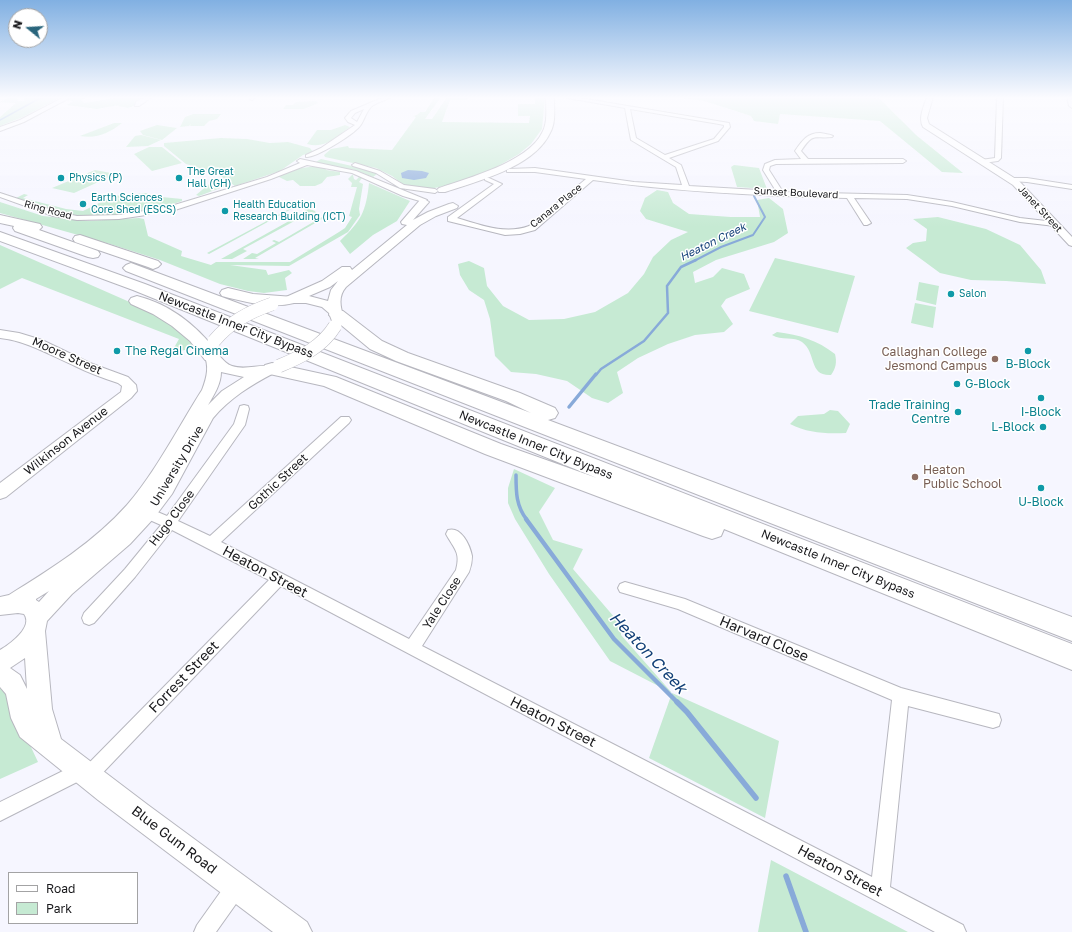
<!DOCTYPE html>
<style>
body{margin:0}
#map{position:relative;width:1072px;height:932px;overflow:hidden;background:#f6f6ff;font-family:"Golos Text",sans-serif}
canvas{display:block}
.legend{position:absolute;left:8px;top:872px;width:130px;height:52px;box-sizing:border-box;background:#fff;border:1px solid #a3a3a4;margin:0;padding:5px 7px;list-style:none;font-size:12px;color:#18181b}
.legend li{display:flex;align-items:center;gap:8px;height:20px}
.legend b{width:20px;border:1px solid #a3a3a4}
.north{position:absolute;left:8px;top:8px;width:40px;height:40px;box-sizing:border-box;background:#fff;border:1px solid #a3a3a4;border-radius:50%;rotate:288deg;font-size:11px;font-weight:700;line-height:16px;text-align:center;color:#18181b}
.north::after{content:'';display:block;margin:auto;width:14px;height:18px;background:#29657c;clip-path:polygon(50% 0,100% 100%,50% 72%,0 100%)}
</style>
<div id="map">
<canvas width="1072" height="932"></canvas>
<ul class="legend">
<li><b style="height:5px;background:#fff"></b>Road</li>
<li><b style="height:11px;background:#c6ead3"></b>Park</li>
</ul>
<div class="north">N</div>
</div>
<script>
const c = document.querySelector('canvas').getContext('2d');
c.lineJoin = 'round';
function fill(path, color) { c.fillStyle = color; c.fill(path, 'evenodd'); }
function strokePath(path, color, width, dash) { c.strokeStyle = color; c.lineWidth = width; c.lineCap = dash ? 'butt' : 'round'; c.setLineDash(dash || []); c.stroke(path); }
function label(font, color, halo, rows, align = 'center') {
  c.font = font + ' "Golos Text",sans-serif'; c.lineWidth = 3; c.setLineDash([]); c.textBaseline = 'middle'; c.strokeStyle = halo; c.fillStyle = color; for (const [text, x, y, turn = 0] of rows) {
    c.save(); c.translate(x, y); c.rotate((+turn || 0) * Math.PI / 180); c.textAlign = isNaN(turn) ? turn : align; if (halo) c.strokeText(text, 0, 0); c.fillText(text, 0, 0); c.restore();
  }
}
const green = new Path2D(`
 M9,97H18L17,101H24L25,97H61L23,117L0,126V117L16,103L0,102Z
 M73,97H87L81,100L84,103L121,97H145L134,103L136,105L128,108L118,106L119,105L97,109L67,105L73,101L65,100Z
 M435,97H441L425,119H432L447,97L469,98L467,100H450L442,122L529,123L530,116H518V104H535V97H545L542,129L531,144L519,154L493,169L450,185L429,189L404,185L392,176L376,168L325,157L324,155L331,149L348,146L349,148L392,150L416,117L413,116L417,115L420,112H425Z
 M676,97H868L880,99L916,135L963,173L942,172L880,121L780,114L778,124L754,121L751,116L705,101Z
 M316,101L318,103L304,109H283L286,105H293L296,102Z
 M193,114H221L217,119L209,121L204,126H190L191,124L189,126L180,127L185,117Z
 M114,123H122C109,133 97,139 80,136Z
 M157,125L177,128L162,140L143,135L140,131Z
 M345,125L350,127C336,137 326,149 307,144L317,130H331Z
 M141,135L161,140L148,146L126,147L135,136Z
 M221,138L247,139L270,143L288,142L310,148L313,152L303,155L280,171L235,186L216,173L186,164L164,146V143Z
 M149,147H162L182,163L152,171L134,154Z
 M321,159L370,170L377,174L373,177L355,170L314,163Z
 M734,165L759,168L767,189L737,187L731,167Z
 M316,166L325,167L326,170L340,172V175L327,177L322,183L315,186H300L293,180L287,181L277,176L295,169Z
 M95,170L116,174L74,193L52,188Z
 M352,175H353L354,179L356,180L359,177L362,178L359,182L363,184L359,209L360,215L348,232L289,266L230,265L266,270L268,275L289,270L292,273L285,278L287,290L264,293L248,291L220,284L160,260L110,244L0,213V202L43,216L87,221L139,218L144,219L148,236L182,251L181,256L211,265L216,262H290L339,232L345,228L352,217L349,216L357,187H351L352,183L348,179Z
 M215,179H221L226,186L199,196L196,195Z
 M369,183L410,201L397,221L373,235L350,254L340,241C361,221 366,212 369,183Z
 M657,190L668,192L673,203L689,214L731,217H760L757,200L769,198L783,209L788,233L774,242L716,260L693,272L695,283L713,277L722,268L744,274L750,289L726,299L721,306L733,324L724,332L695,335L668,344L638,358L617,372L623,393L608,403L592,398L567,381L536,374L511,372L495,356L490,319L484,300L469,290L460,275L458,264L469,261L484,268L487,286L503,306L529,320L564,319L595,312L628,293L644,274L653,257L671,240L688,232L646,219L640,211L645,198Z
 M146,193L152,196L182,199V201C172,205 163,206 152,209C114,217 86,219 47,210L49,208L16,198L24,194L28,195L23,198L66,209L83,211L113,196Z
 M292,204H296L302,206L299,208L295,207L209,254L207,253L293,207L290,205Z
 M310,209L315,211L316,213L311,212L243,249L247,251L232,259H221L307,211L304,210Z
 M327,214L329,215L255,258L259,259H243L252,253L257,254L276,243L272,241L274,240L279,242Z
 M938,217L986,229L1020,245L1041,270L1046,284L1006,281L971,280L940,273L906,248L913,243L926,241L927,229L913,219Z
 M0,245L166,318L184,331L194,348L171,353L179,339L22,278L0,289Z
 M775,258L855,276L838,333L749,311Z
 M919,282L939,286L936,305L916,300Z
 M915,303L936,307L933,328L911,323Z
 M777,332C800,335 817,340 835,354C837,362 836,368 831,375C808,376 817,353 802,342C794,336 781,341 772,335Z
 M830,410L838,411L850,424L846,433C825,434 808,433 790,424L798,416L824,414Z
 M514,469L555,488L539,512L553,540L583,549L573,569L621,625V635L672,693L779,741L765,818L649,758L672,693L610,661L549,574L515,519L508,503V488Z
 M0,688L5,692L38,762L0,779Z
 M771,860L908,932H758Z`);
const water = new Path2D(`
 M408,170L422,171L429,173L426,178L414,180L402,178L401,173Z`);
const streamFar5 = new Path2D(`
 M0,120L42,97`);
const streamFar4 = new Path2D(`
 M694,261L721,247L753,235L765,217L754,196`);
const streamFar3 = new Path2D(`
 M596,375L601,369L644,341L668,313L667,286L681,267L696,260`);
const streamFar2 = new Path2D(`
 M569,407L596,374
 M516,475C516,492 516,506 527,520`);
const streamFar1 = new Path2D(`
 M526,519L614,639L678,703`);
const stream = new Path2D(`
 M677,702L687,712L756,798
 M786,876L806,932`);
const minor = new Path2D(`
 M64,97H71L24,122L0,131V127L20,120Z
 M145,97H152L139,106H135L136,102Z
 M250,97H256L252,100L250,99Z
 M384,97H391C385,101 376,102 371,107C366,112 364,121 360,126C353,135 316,158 306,157V155L321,148L355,125L348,122L345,118L351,111ZM364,109L357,122L351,118L355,113Z
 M562,97H574L729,123L730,127L718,141L669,158L681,165L689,186L776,191L763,170L765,164L775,160L801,159L795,151C802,141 807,133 820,133C825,134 829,134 833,136L832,137C813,139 814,132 801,151L808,159H903L906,161L903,163L776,164L770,166L769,170L783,192L907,195L952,202L1020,218L1055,222L1059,224L1055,226L1020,222L952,206L907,199L854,198L871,223L867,225H864L847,198C762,196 676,192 593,180L535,230L520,234L505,235L448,221V217L494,184L485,180V178H489L502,184L457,218C481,225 505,235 529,226L586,179L535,172H507V170L509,169L535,168L634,182L682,185L676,167L631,140L625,108ZM630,109L719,124L724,125V127L714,139L665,155L636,138Z
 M997,97H1003L1001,158L998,161L983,163L980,161L981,160L995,158Z
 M1067,97H1072V108L1069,106Z
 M300,159L356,171L427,200L423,202L403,196L352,173L307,165L271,179L175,210L159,212L154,211L146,215L119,219L77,220L53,216L0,197V193L58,212L77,216L119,215L144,211L153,207L159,208L171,206L267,177L300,163L297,161Z
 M355,163L380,171L404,185L435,189L438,191L435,193L400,188L376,173L353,166L352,165Z
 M1012,178H1027L1072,185V189L1027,182L1010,181L1009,180Z
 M244,405L248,406L249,409L245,425L178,521L210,536L341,417H349L351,420L349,423L221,542L409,639L456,570C461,552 454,549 446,534L448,530C461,526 470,545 472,556C472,561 471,567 469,572L422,646L872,877L892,700L678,609L620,592L618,588L620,584L625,582L685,599L901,688L999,714L1001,720L999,726L993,728L908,706L890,887L963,925L966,932H935L281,586L94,782L88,785L81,780L0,821V802L75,765L81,762L87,765L269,580L172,530L135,577L94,623L89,625L84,623L82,618L84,613L125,569L161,525L143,517L142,513L143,509L148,508L167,516L234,424L240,406Z
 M236,877L243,880L246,887L243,894L216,932H194L197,925L229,880Z`);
const tertiary = new Path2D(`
 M927,97H933L927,118L929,124L1019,181L1072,237V246L1069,245L1013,185L923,127C918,118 924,106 927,97Z`);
const secondary = new Path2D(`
 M546,97H554C554,109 556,123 550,133C534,167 478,181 445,192H439L437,190L439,188C468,178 528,162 542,133C548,123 546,109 546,97Z
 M424,199L429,202L413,220L428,212L449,204L453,203L458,206L457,208L436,216L420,225L346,287C338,296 340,307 344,318L342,321H332L329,313L322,307L306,303H286L284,300L286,297L322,281L342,267H350L352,270L407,225L402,224L401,222L420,200ZM338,281L331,290L328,301L309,296L330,287Z
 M0,330L19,333L42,340L90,363L128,377L136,385L137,391L131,398L6,497L0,499V483L121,392L122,386L118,383C103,378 89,373 75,366C50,355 27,341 0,338Z
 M210,349C219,351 222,363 232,366C246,371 261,363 274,367L276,370L274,373C251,385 230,398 213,418L172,494L154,518L130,544L72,594L47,621L45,631L52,709L61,739L148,805L307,922L312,932H273L98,800L20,737L11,718L6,694L0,687V650C9,645 34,627 24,614L18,613L0,615V597L9,595C51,569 94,542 127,505C155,473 179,426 202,390C207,377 210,365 203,353L205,350ZM221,372L244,377L222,391L208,405C214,395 221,384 221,372ZM49,591L39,602L36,600V599ZM25,658L27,689L20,675L10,668Z`);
const motorway = new Path2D(`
 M0,215L40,224L42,227L39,230L98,251L100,254L98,257L93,258L88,257L15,231L13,228L14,226L0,223Z
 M0,232L145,284L1072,644V670L724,529L721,536L712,539L703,536L485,454L324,386L265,373L263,369L265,365L272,363L336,377L501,444L597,478L133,290L0,241Z
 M80,235L158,261L161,264L158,267L153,269L148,267L75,242L73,239L75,236Z
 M131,263L531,413L506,401L396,361L370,349L329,315L331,311L337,310L343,311L382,341L408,353L520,393L555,408L558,413L555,418L548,420L1072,617V641L126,271L123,268L126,265Z
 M228,288L253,294L294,297L296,300L294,303C271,309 245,302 222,296L220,293L222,290Z
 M137,296C170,304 197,326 217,352L220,356L217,360L211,361L205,360L190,341L172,326L153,314L131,304L129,301L131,298Z`);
const secondaryBridge = new Path2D(`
 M214,341C230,322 249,312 272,304
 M279,366C301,357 322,347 335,326`);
const markers = [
 [61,178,4,"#0f9aa8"],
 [179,178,4,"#0f9aa8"],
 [83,204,4,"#0f9aa8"],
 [225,211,4,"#0f9aa8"],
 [951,294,4,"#0f9aa8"],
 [117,351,4,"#0f9aa8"],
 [1028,351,4,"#0f9aa8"],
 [995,359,4,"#8d6e63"],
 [957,384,4,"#0f9aa8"],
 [1041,398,4,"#0f9aa8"],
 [958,412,4,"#0f9aa8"],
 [1043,427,4,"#0f9aa8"],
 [915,477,4,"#8d6e63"],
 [1041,488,4,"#0f9aa8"]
];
const farCulturenames = [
 ["The Great",187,172],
 ["Hall (GH)",187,184],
 ["Physics (P)",69,178],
 ["Earth Sciences",91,198],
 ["Core Shed (ESCS)",91,210],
 ["Health Education",233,205],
 ["Research Building (ICT)",233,217],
 ["Salon",959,294]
];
const farStreetnames = [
 ["Sunset Boulevard",796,193,3],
 ["Canara Place",556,206,-39],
 ["Janet Street",1040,209,47],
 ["Ring Road",48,210,15]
];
const farWaternames = [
 ["Heaton Creek",713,242,-26]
];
const streetNames = [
 ["Newcastle Inner City Bypass",236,325,21],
 ["Moore Street",67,356,24],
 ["Wilkinson Avenue",66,441,-38],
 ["Newcastle Inner City Bypass",536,445,22],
 ["University Drive",177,466,-59],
 ["Gothic Street",278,482,-43],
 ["Hugo Close",172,518,-53],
 ["Newcastle Inner City Bypass",838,564,22],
 ["Yale Close",442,603,-57]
];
const cultureNames = [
 ["The Regal Cinema",125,351,"left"],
 ["B-Block",1028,364],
 ["G-Block",965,384,"left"],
 ["Trade Training",950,405,"right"],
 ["Centre",950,419,"right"],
 ["I-Block",1041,412],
 ["L-Block",1035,427,"right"],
 ["U-Block",1041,502]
];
const educationNames = [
 ["Callaghan College",987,352],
 ["Jesmond Campus",987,366],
 ["Heaton",923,470,"left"],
 ["Public School",923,484,"left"]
];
const nearStreetnames = [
 ["Heaton Street",265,572,28],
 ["Harvard Close",764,639,23],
 ["Forrest Street",184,677,-46],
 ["Heaton Street",553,722,27],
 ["Blue Gum Road",174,840,37],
 ["Heaton Street",840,871,28]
];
const nearWaternames = [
 ["Heaton Creek",648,653,47]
];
fill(green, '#c6ead3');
fill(water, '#88aad9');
strokePath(streamFar5, '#88aad9', 1.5);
strokePath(streamFar4, '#88aad9', 2);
strokePath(streamFar3, '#88aad9', 2.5);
strokePath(streamFar2, '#88aad9', 3.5);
strokePath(streamFar1, '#88aad9', 4.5);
strokePath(stream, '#88aad9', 5.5);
strokePath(minor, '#b7b7bf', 2);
strokePath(tertiary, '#b7b7bf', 2);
strokePath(secondary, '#b7b7bf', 2);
strokePath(motorway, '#b7b7bf', 2);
fill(minor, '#fff');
fill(tertiary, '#fff');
fill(secondary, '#fff');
fill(motorway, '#fff');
strokePath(secondaryBridge, '#b7b7bf', 14, []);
strokePath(secondaryBridge, '#fff', 13);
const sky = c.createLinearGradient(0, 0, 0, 227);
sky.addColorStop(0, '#81b0e2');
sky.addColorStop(0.43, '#fbfbff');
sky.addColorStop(1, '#fbfbff00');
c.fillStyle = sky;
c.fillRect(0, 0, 1072, 227);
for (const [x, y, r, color] of markers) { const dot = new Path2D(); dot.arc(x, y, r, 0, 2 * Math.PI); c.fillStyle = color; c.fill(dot); strokePath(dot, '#fff', 1.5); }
label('10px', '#0d838f', '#fff', farCulturenames, 'left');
label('10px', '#18181b', '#fff', farStreetnames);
label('italic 11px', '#134078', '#fff', farWaternames);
label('12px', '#18181b', '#fff', streetNames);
label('12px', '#0d838f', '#fff', cultureNames);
label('12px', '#785e54', '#fff', educationNames, 'right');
label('14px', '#18181b', '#fff', nearStreetnames);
label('italic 16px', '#134078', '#fff', nearWaternames);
</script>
